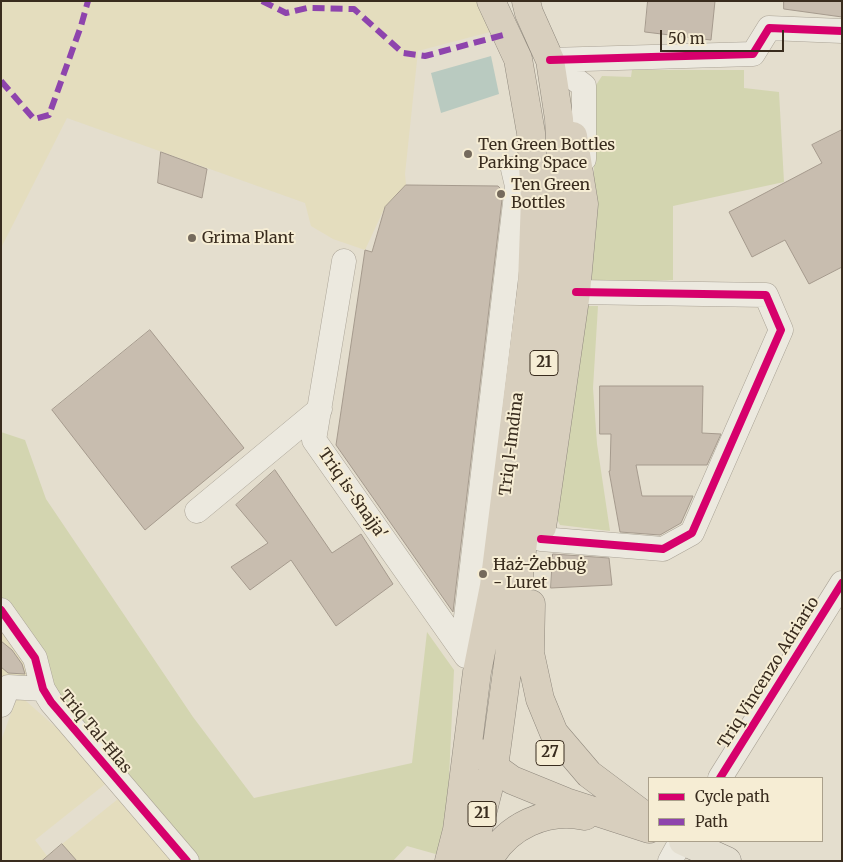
<!DOCTYPE html>
<meta charset="utf-8">
<style>
body{margin:0}
#map{position:relative;width:843px;height:862px;overflow:hidden;background:#e4dece;font-family:Merriweather,serif}
canvas{display:block}
.frame{position:absolute;inset:0;border:2px solid #392c1e;pointer-events:none}
.legend{position:absolute;left:648px;top:777px;width:175px;height:65px;box-sizing:border-box;background:#f6edd4;border:1px solid #aaa08b;margin:0;padding:6px 9px;list-style:none;font-size:15px;color:#392c1e}
.legend li{display:flex;align-items:center;gap:10px;height:25px}
.legend b{width:25px;border:1px solid #aaa08b}
.scale{position:absolute;left:660px;top:30px;width:124px;height:22px;box-sizing:border-box;border:2px solid #392c1e;border-top:0;padding-left:6px;font-size:15px;line-height:18px;white-space:nowrap;color:#392c1e;-webkit-text-stroke:4px #f6edd4;paint-order:stroke}
</style>
<div id="map">
<canvas width="843" height="862"></canvas>
<div class="frame"></div>
<ul class="legend">
<li><b style="height:6px;background:#d6006c"></b>Cycle path</li>
<li><b style="height:6px;background:#8e44ad"></b>Path</li>
</ul>
<div class="scale">50 m</div>
</div>
<script>
const c = document.querySelector('canvas').getContext('2d');
c.lineJoin = 'round';
function fill(path, color) { c.fillStyle = color; c.fill(path, 'evenodd'); }
function strokePath(path, color, width, dash) { c.strokeStyle = color; c.lineWidth = width; c.lineCap = dash ? 'butt' : 'round'; c.setLineDash(dash || []); c.stroke(path); }
function label(font, color, halo, rows, align = 'center') {
  c.font = font + ' Merriweather,serif'; c.lineWidth = 4; c.setLineDash([]); c.textBaseline = 'middle'; c.strokeStyle = halo; c.fillStyle = color; for (const [text, x, y, turn = 0] of rows) {
    c.save(); c.translate(x, y); c.rotate((+turn || 0) * Math.PI / 180); c.textAlign = isNaN(turn) ? turn : align; if (halo) c.strokeText(text, 0, 0); c.fillText(text, 0, 0); c.restore();
  }
}
const farmland = new Path2D(`
 M1,1H477L494,31L418,51L405,174L406,185L385,207L365,250L333,239L311,226L305,203L67,118L1,248Z
 M1,618L33,667L19,682L1,694Z
 M18,694L77,746L109,781L35,840L47,856L123,795L177,861H1V741Z`);
const green = new Path2D(`
 M632,70H744V88L779,92L784,182L673,206V280L595,283L587,273L594,170L592,91L602,76L631,77Z
 M587,306H598L593,388L597,444L610,531L560,525L555,515Z
 M1,432L25,440L46,499L193,717L254,798L412,763L427,632L454,670L447,821L439,855L407,846L393,861H194L1,625Z`);
const water = new Path2D(`
 M491,56L499,94L441,113L431,73Z`);
const building = new Path2D(`
 M648,1H715L711,40L645,32Z
 M784,1H842V17L784,9Z
 M842,130V267L809,284L785,240L752,257L729,212L822,163L812,145Z
 M161,152L207,169L202,198L158,183Z
 M406,185L498,186L503,191L453,612L336,445L365,250L372,252L385,207Z
 M150,330L244,448L145,530L52,410Z
 M600,386H703L702,433L721,434L707,465H636L642,496H693L681,523L660,535L620,532L609,471H610L611,434H600Z
 M275,470L332,553L361,534L393,584L336,626L291,560L250,590L231,567L268,543L236,505Z
 M553,554L609,558L612,585L551,588Z
 M1,641L12,650L22,664L25,674L8,673L1,667Z
 M62,844L77,861H42Z`);
const minor = new Path2D(`
 M550,60L753,54L769,28L842,31
 M550,60L584,86V159
 M344,261L314,440L466,656
 M197,511L320,409
 M541,539L663,549L692,533L781,330L766,295L576,292
 M1,610L35,658L43,689L51,702L187,861
 M481,655L464,634L517,186L513,169
 M1,705L8,687L43,689
 M720,778L842,583
 M670,861L681,841`);
const major = new Path2D(`
 M683,841L727,861`);
const highway = new Path2D(`
 M542,527L576,292L584,204L573,136
 M531,604L530,653L540,699L554,733L589,774L649,819
 M486,753L494,767L512,780L566,802L649,829
 M449,861L457,830L477,672L494,586L532,283L535,199L531,133L518,59L491,1
 M470,861L494,767L513,627L553,286L559,214L561,159L559,119L550,60L529,13L526,1
 M488,861C507,826 546,808 585,816`);
const quiet = new Path2D(`
 M262,1L286,13L307,8L354,9L403,53L425,56L507,34
 M1,81L34,119L49,115L81,26L88,1`);
const cycleway = new Path2D(`
 M550,60L753,54L769,28L842,31
 M541,539L663,549L692,533L781,330L766,295L576,292
 M1,610L35,658L43,689L51,702L187,861
 M720,778L842,583`);
const markers = [
 [468,154,5,"#756a5c"],
 [501,194,5,"#756a5c"],
 [192,238,5,"#756a5c"],
 [483,574,5,"#756a5c"]
];
const shields = [
 [544,363,28],
 [550,753,28],
 [482,814,28]
];
const shieldNames = [
 ["21",544,363],
 ["27",550,753],
 ["21",482,814]
];
const poiNames = [
 ["Ten Green Bottles",478,145],
 ["Parking Space",478,163],
 ["Ten Green",511,185],
 ["Bottles",511,203],
 ["Grima Plant",202,238],
 ["Ħaż-Żebbuġ",493,565],
 ["- Luret",493,583]
];
const streetNames = [
 ["Triq l-Imdina",512,444,-83],
 ["Triq is-Snajja'",352,494,55],
 ["Triq Vincenzo Adriario",769,673,-58],
 ["Triq Tal-Ħlas",95,732,50]
];
fill(farmland, '#e4ddbe');
fill(green, '#d3d5b0');
fill(water, '#b9cac0');
fill(building, '#c8bdaf');
strokePath(building, '#a59a8d', 1);
strokePath(minor, '#aaa396', 25);
strokePath(major, '#8f887d', 29);
strokePath(highway, '#8f887d', 29);
strokePath(minor, '#ece9df', 24);
strokePath(major, '#e4dfd1', 28);
strokePath(highway, '#d8cfbe', 28);
strokePath(quiet, '#8e44ad', 6, [12, 6]);
strokePath(cycleway, '#d6006c', 8);
for (const [x, y, r, color] of markers) { const dot = new Path2D(); dot.arc(x, y, r, 0, 2 * Math.PI); c.fillStyle = color; c.fill(dot); strokePath(dot, '#f6edd4', 2); }
for (const [x, y, w] of shields) { const box = new Path2D(); box.roundRect(x - w / 2, y - 12.5, w, 25, 4); c.fillStyle = '#f6edd4'; c.fill(box); strokePath(box, '#392c1e', 1); }
label('bold 15px', '#392c1e', null, shieldNames);
label('16px', '#392c1e', '#f6edd4', poiNames, 'left');
label('16px', '#392c1e', '#f6edd4', streetNames);
</script>
